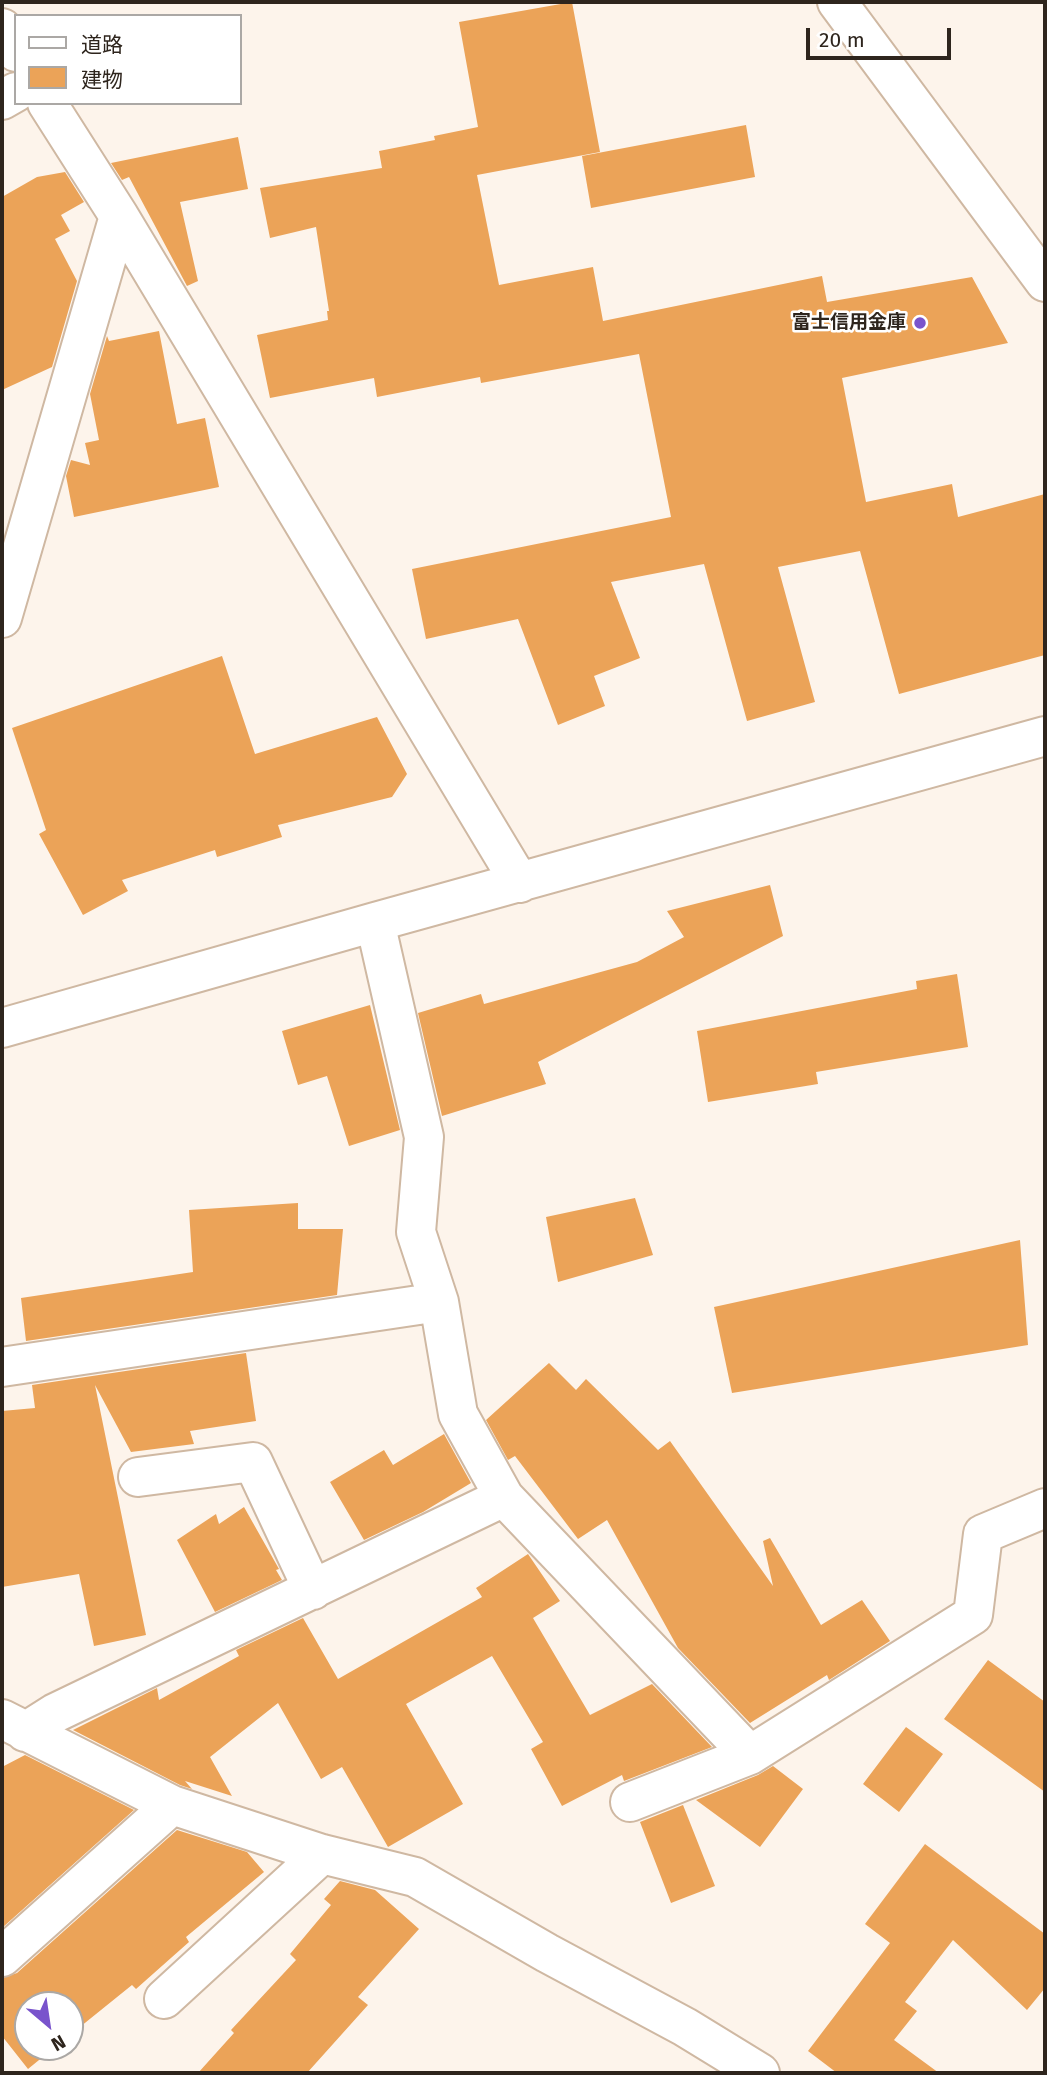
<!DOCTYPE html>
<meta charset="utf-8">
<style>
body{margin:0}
#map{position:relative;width:1047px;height:2075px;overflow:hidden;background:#fdf4eb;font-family:"Fira Sans","Noto Sans JP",sans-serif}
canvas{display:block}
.frame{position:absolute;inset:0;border:4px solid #2e251d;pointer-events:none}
.legend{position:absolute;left:14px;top:14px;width:228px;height:91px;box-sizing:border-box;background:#fff;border:2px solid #aba8a5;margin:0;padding:9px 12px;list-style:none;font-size:21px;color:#2e251d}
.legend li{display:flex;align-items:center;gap:14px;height:35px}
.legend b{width:35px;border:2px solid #aba8a5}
.north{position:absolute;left:14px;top:1991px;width:70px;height:70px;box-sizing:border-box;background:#fff;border:2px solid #aba8a5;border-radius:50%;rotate:151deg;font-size:19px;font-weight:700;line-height:28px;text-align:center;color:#2e251d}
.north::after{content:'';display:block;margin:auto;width:24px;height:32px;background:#7953cc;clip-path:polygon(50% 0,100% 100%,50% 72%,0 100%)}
.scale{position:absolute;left:806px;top:28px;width:145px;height:32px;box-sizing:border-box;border:4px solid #2e251d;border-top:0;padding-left:9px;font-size:21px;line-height:24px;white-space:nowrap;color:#2e251d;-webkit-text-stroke:5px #fff;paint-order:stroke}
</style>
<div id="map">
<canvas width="1047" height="2075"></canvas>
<div class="frame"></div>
<ul class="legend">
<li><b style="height:9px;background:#fff"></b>道路</li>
<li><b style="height:19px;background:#eba358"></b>建物</li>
</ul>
<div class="north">N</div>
<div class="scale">20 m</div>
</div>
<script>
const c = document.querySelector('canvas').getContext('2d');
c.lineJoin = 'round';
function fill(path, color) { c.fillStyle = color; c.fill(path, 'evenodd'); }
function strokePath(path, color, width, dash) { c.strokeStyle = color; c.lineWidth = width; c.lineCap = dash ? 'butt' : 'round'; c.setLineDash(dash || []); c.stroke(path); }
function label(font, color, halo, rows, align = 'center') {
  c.font = font + ' "Fira Sans","Noto Sans JP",sans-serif'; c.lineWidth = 5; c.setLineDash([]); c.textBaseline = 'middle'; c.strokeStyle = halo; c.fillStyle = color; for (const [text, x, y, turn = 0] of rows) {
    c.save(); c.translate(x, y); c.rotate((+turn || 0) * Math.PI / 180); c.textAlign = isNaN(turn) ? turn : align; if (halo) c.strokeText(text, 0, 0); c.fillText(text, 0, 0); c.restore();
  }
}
const building = new Path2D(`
 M572,2L600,152L477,175L499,285L593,267L603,321L822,276L827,302L972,277L1008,343L842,378L866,502L952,484L958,517L1045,494V655L899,694L860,551L778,567L815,702L747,721L704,564L611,582L640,658L594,676L605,706L558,725L518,619L426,639L412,569L671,517L639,354L481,383L480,377L377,397L374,378L270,398L257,335L328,320L327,311H329L316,227L270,238L260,188L382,168L379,151L435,140L434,136L478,127L459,22Z
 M746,125L755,177L591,208L582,156Z
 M238,137L248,189L180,202L198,281L187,286L129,177L122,180L111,163Z
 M65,172L84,202L61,215L70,231L55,239L77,281L52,367L2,390V197L37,177Z
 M159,331L177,424L205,418L219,487L74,517L66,476L71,460L90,465L85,443L99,440L90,394L107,336L109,341Z
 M222,656L255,754L377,717L407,774L392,797L278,825L282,837L217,857L215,850L122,880L128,891L83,915L39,834L46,830L12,728Z
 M770,885L783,936L538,1062L546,1084L442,1116L418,1013L481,994L484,1004L637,962L684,937L667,911Z
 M957,974L968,1047L816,1072L818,1084L708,1102L697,1031L917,989L916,981Z
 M370,1005L400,1130L349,1146L327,1076L298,1085L282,1031Z
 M635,1198L653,1255L558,1282L546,1217Z
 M298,1203V1229H343L337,1295L26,1341L21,1298L193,1272L189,1210Z
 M1020,1240L1028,1345L732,1393L714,1307Z
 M246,1353L256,1421L190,1431L194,1444L131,1452L95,1385L146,1635L94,1646L79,1574L2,1587V1411L35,1408L32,1385Z
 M549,1363L576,1390L586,1379L658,1450L670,1441L773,1586L763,1541L770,1538L821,1625L862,1600L890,1641L829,1680L827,1675L750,1723L678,1648L607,1520L578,1539L515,1456L508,1460L486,1420Z
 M444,1434L471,1483L423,1512L364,1540L330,1482L384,1450L393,1465Z
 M244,1507L279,1569L276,1570L282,1580L215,1612L177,1540L216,1514L219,1524Z
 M528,1554L560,1601L533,1618L590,1715L652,1684L712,1747L624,1781L622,1775L562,1806L531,1749L543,1742L492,1656L406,1704L463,1804L388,1847L342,1767L321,1779L278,1703L210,1757L232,1796L185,1781L192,1789L180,1785L73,1730L157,1688L159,1700L239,1656L236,1650L303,1618L338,1679L482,1597L476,1588Z
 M988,1660L1045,1702V1792L944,1719Z
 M906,1727L943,1754L899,1812L863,1784Z
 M25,1755L134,1810L2,1928V1767Z
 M773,1766L803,1789L760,1847L696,1800L758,1775Z
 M683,1805L715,1886L671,1903L640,1822Z
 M177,1830L247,1852L264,1872L186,1937L189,1942L136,1989L132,1985L70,2035V2005H28V2047H55L28,2069L2,2036V1978L17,1973Z
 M925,1844L1045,1934V1988L1027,2010L953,1940L905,2002L917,2011L894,2040L939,2073H837L808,2051L890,1943L865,1924Z
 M340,1881L375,1890L419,1929L358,1997L368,2005L307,2073H198L234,2033L231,2030L296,1960L290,1954L331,1905L324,1899Z`);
const minor = new Path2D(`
 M837,2L1045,282
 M2,28L16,52
 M2,100L16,92
 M47,103L119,216L520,883
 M2,618L119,216
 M375,922L424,1137L416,1232L439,1302L458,1414L504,1497L750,1755
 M2,1028L375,922L1045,736
 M2,1367L439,1302
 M138,1477L253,1462L313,1590
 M2,1719L172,1805L322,1854L415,1877L547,1953L685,2027L760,2073
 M25,1732L55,1713L504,1497
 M630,1802L750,1755L973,1615L983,1534L1045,1508
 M2,1957L172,1805
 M164,1999L322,1854`);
const markers = [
 [920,323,7,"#7953cc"]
];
const poiNames = [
 ["富士信用金庫",906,323]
];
fill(building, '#eba358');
strokePath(minor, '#cfb8a2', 42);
strokePath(minor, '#fff', 38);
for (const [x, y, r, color] of markers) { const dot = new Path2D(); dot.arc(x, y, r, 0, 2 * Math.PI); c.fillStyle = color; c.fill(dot); strokePath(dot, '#fff', 2.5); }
label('bold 19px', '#2e251d', '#fff', poiNames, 'right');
</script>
